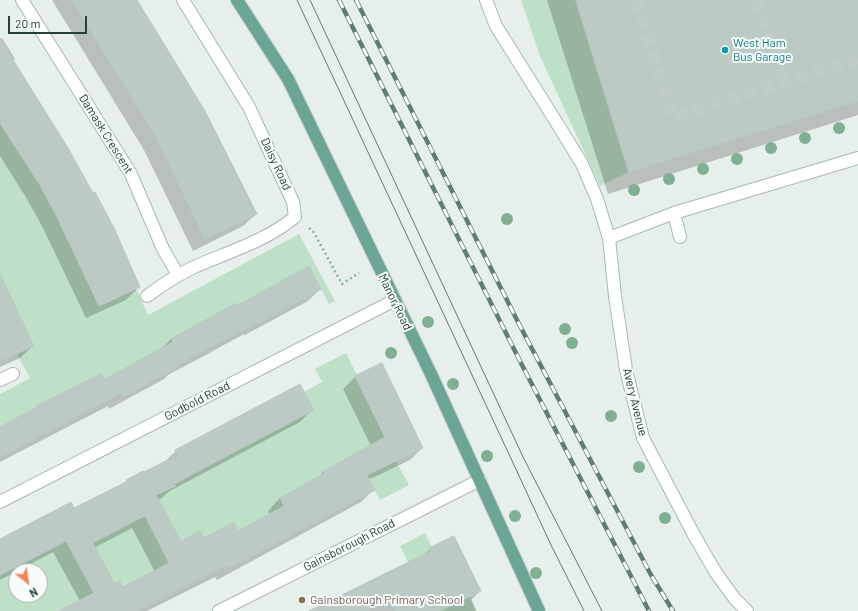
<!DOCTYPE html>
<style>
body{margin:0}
#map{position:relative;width:858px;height:611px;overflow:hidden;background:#e6efeb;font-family:Barlow,sans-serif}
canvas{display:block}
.north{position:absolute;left:8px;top:563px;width:40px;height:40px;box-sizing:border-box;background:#f7fbf9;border:1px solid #a3b1ad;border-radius:50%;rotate:150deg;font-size:11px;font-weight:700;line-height:16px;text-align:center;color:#24423a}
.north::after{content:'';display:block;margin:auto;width:14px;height:18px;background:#f4845f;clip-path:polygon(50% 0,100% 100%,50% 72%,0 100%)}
.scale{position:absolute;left:8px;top:16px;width:79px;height:18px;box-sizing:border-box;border:2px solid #24423a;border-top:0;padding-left:5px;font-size:12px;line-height:14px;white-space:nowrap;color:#24423a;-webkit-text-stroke:3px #f7fbf9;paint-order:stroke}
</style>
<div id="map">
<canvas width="858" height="611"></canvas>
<div class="north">N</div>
<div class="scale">20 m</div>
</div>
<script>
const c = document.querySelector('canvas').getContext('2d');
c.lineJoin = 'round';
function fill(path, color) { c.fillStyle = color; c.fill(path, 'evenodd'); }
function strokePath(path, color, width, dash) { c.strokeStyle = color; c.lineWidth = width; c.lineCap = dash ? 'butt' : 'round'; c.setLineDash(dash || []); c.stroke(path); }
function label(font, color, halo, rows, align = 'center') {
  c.font = font + ' Barlow,sans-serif'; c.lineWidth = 4; c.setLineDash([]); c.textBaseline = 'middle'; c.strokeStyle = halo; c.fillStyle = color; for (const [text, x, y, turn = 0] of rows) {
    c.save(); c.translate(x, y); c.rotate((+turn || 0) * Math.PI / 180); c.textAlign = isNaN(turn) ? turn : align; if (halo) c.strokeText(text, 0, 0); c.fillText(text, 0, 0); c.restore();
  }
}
const green = new Path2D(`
 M521,0H576L629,172L600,186L540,56Z
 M0,124L40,185L56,215L99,306L136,289L148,315L299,234L335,301L329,304L309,266L245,300L257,322L249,327L236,303L171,337L184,361L177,365L166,346L111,376L121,395L114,397L102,373L36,406L49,431L43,435L30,411L0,427V394L30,378L17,354L34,346L0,275Z
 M346,353L357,375L355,376L396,461L409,485L380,500L355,454L324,471L330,481L307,494L302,486L280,498L284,506L238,531L234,522L211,534L219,569L200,531L181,541L178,536L160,545L169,563L131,583L144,608L137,611H135L119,580L73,604L77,611H0V575L66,541L98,522L106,537L124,527L122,522L141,513L144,517L162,508L156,495L175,486L174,484L189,476L313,410L304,392L322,382L315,369ZM16,571H40V595H16Z
 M425,533L432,547L430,548L434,557L470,596L477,611H426L419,584L400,546Z`);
const shadow = new Path2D(`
 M52,0H136L256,214L243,226L193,251L144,150Z
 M547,0H858V115L608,194Z
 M0,37L1,39L2,38L15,59L12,61L139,287L126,300L86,318L43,228L27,199L0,156Z
 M0,278L33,346L20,358L0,367Z
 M320,289L308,301L245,335L244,334L202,357L168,375L164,379L109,409L108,406L0,462V428L105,380L160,350L172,338L236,306Z
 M355,377L422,448L410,460L368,480L373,490L361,502L217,580L215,577L147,611H67L80,601L53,552L0,580V540L74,509L124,484L127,481L163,463L176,451L312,410L300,422L168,492L162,498L158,500L181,542L203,540L238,532L270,515L268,511L280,498L317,479L324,471L371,446L343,389ZM132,528L155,572L122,588L113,584L94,548Z
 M454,537L480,591L471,600L476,611H324L424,555L430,549Z`);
const building = new Path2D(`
 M72,0H137L205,111L257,214L205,239L156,137Z
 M576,0H858V101L629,172Z
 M0,39L68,148L93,193L95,192L115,230L140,287L99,306L56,215L40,185L0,123Z
 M309,266L321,289L257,324V323L216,344L177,365L178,367L122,397L120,394L0,457V427L37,407L36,406L102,373L105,379L173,342L171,338L236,303L237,305Z
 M0,274L34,346L0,361Z
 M382,363L423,448L367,475L375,490L229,568L228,565L137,611H59L94,593L66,541L0,575V539L71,502L74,508L126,482L127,481L126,480L143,471L144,472L178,455L175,450L300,384L314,410L174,484L176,486L156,495L178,536L181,541L200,531L204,538L234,522L238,531L284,506L280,498L325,473L324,471L385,437L355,376ZM145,516L169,563L123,587L119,580L114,583L93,543Z
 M454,536L481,591L440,611H395L390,600L367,611H309L431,551L430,548Z`);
const minorTunnel = new Path2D(`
 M636,0L673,117L858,59
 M757,0L783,82`);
const path = new Path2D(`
 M309,228L313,231L342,284L359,273`);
const minor = new Path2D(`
 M22,0L131,174L163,249L178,275
 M486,0L496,26L555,120L582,164L597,199L609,238L615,296L626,370L643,438L694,535L716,573L735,599L747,611
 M674,213L680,237
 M609,238L674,213L858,158
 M147,296C162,285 177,275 194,267C228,252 266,241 295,217L293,202L249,107L183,0
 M0,380L13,374
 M0,502L395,300
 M219,611L480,480`);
const major = new Path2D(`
 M237,0L288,79L431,374L539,611`);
const tram = new Path2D(`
 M297,0L514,465L551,545L584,611
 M310,0L524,459L602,611`);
const rail = new Path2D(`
 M339,0L523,367L649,611
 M356,0L519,324L651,575L673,611`);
const trees = [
 [839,128],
 [805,138],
 [771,148],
 [737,159],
 [703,169],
 [669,179],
 [634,190],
 [507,219],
 [428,322],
 [565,329],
 [572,343],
 [391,353],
 [453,384],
 [611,416],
 [487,456],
 [639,467],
 [515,516],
 [665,518],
 [536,573]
];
const markers = [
 [725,50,4,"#0f9aa8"],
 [302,600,4,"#8d6e63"]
];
const cultureNames = [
 ["West Ham",733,43],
 ["Bus Garage",733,57]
];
const streetNames = [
 ["Damask Crescent",106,134,58],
 ["Daisy Road",276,164,65],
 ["Manor Road",395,302,64],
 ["Godbold Road",197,401,-27],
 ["Avery Avenue",635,402,76],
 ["Gainsborough Road",349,545,-27]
];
const educationNames = [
 ["Gainsborough Primary School",310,600]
];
fill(green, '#bfe0c8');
fill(shadow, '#0003');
fill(building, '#bbcac4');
strokePath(building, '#b8c9c2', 1);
strokePath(minorTunnel, '#bfccc8', 12, [12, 6]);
strokePath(minor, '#a8b8b2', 14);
strokePath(major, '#c2cac8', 14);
strokePath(path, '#86b3a5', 2.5, [2, 3]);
strokePath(minor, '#fff', 12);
strokePath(major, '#6aa596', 12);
strokePath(tram, '#5f7d75', 1);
strokePath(rail, '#5f7d75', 4.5);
strokePath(rail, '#f7fbf9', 3, [9]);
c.fillStyle = '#80af93';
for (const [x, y] of trees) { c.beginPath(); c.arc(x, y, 6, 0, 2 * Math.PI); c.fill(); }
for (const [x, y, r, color] of markers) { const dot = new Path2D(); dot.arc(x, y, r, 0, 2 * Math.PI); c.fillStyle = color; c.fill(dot); strokePath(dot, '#f7fbf9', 1.5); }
label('12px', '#0d838f', '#f7fbf9', cultureNames, 'left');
label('12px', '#24423a', '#f7fbf9', streetNames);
label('12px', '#785e54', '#f7fbf9', educationNames, 'left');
</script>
